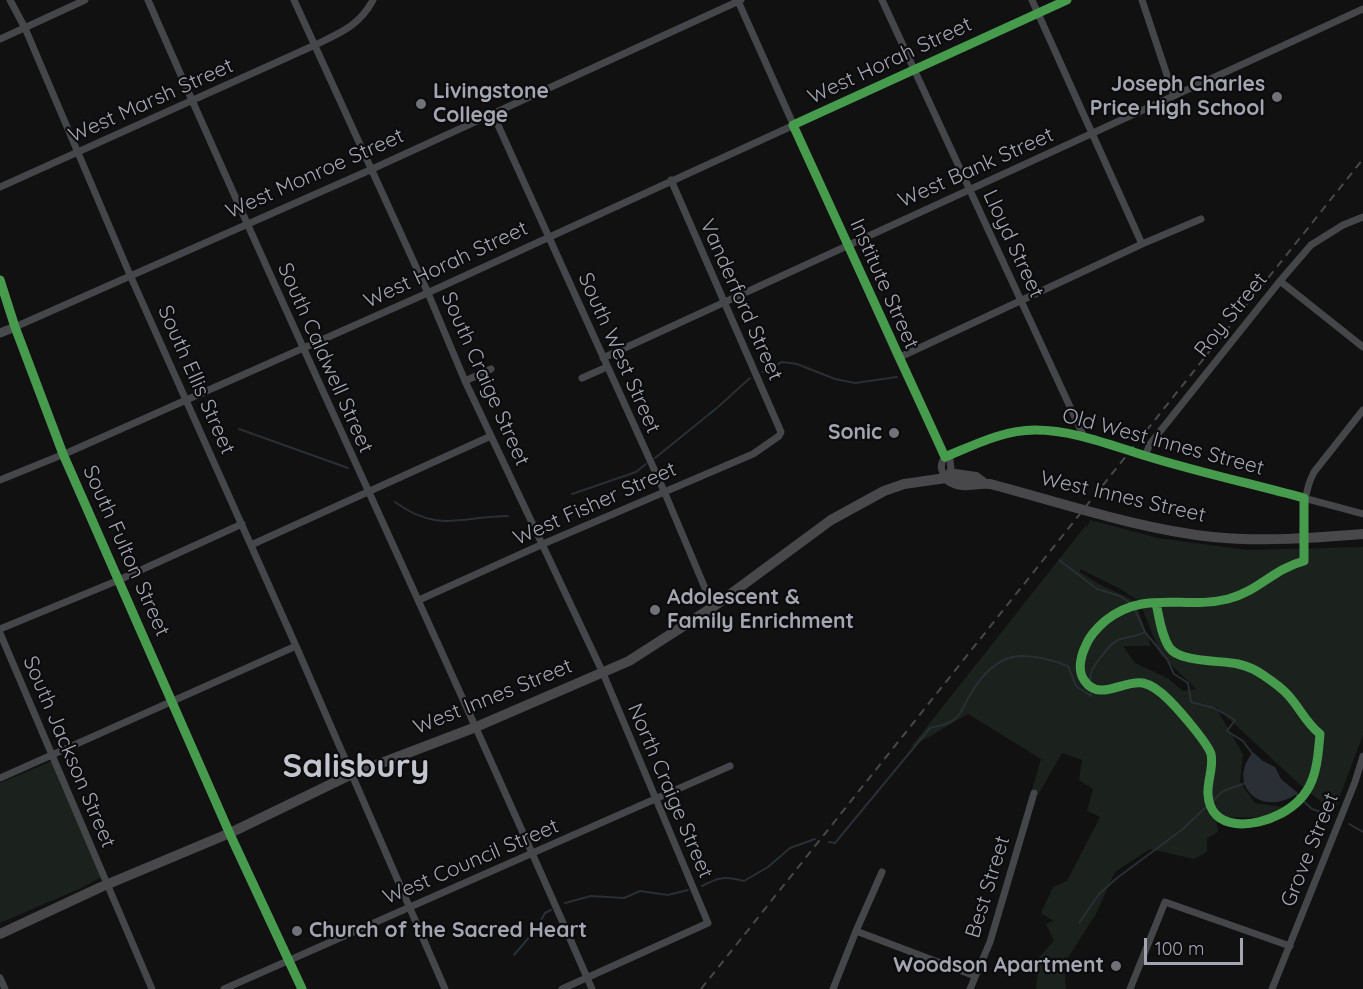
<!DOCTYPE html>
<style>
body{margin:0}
#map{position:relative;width:1363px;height:989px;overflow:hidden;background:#111;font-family:Quicksand,sans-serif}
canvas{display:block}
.scale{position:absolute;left:1144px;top:938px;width:99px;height:27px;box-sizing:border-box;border:3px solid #a3a6b1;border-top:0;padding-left:8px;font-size:18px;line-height:21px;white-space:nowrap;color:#a3a6b1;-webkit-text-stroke:4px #0c0b0d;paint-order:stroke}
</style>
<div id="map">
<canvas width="1363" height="989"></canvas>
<div class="scale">100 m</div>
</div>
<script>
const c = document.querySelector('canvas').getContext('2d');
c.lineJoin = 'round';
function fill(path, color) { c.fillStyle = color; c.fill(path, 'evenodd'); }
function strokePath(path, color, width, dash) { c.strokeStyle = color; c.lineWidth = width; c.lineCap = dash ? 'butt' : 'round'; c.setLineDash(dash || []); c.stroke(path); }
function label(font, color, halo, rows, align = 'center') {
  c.font = font + ' Quicksand,sans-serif'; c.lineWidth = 4.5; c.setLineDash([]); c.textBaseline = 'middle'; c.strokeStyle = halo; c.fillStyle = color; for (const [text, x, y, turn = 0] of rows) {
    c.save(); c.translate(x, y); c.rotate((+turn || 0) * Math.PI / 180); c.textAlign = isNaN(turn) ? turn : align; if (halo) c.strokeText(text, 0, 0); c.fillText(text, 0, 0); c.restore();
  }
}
const green = new Path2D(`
 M1090,520L1158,538L1248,550L1363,547V735L1334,812L1298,783L1215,706L1243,754L1240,782L1255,803L1282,807L1286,818L1216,817L1218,832L1207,838V852L1194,859L1150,849L1115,872L1096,914L1064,964L1066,989H1036L1039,957L1054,941L1046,924L1053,921L1041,913L1053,887L1067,881L1100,817L1087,811L1093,789L1079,780L1082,760L1062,753L1038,795L1031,793L1041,759L968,714L910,748L1087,524V528ZM1080,569L1117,587L1139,601L1161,655L1196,689L1183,691L1169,679L1135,663L1123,646H1151L1135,601L1099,584L1080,572Z
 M52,761L102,877L79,889L0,923V783Z`);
const water = new Path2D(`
 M1253,752L1263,761L1275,767L1281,779L1298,793C1263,819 1225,786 1253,752Z`);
const stream = new Path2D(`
 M763,372L782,362L797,364L835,379L855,383L897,377
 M239,429L348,468
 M655,458L718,407L750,378
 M572,494L636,472L646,464
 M395,502C439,534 462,516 508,516
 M1059,560L1097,589L1120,596L1133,605L1145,632L1167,659L1174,674L1188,683L1191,702L1214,708L1235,720L1227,731L1243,741L1254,756
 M1296,794L1312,809L1330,815
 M1349,824L1363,832
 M829,842L835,843L930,728C937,726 946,725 952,721C962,715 964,704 970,695C996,650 1023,649 1068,666L1076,686L1091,696C1091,689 1089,679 1091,673C1094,664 1110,644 1118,640C1126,637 1136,637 1145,632
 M702,886C719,877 725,876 744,881L768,867L790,848L815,839
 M565,903L591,896L624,898L640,891L668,895L688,890
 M1079,923L1099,894L1117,878L1183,829L1223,791L1246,783
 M514,955L537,928L545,913L551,910`);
const street = new Path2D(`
 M10,0L25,28L130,275L296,646L445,989
 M148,0C292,331 448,658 592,989
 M294,0L428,293L465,381L603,673L708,923L562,989
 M882,0L1084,437
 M1032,0L1142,244
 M1142,0L1174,96
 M738,1L898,358L945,457L950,460L951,469L946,478
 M0,39L85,0
 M493,114L664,491L713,607
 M0,187L315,45C340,33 359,26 373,0
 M1280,281L1363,347
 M15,327L370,170L741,0
 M603,358L1363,9
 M898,358L1142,244L1201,219
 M582,378L607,367
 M465,381L491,369
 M1145,456L1150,444L1280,281L1311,245L1343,225L1363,217
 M945,457C974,445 1003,430 1036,430C1074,430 1111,446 1147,456C1218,477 1291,494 1363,514
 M945,457C939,465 941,471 946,478
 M0,480L69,452L423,295L1067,0
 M1303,539C1304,515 1303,493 1314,472L1363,410
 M251,545L491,436
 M419,600L543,544L753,454L779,436L781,432L671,180
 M0,629L119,580L242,524
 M0,633L152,989
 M0,778L296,646
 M856,931L975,976
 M0,978L5,989
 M224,989L730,766
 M833,989L856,931L882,872
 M970,989L990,942L1034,793
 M1130,989L1165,902L1290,946
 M1272,989L1355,782L1363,756`);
const secondary = new Path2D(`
 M0,280L15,327L63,454L233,841L302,989
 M0,333L15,327`);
const primary = new Path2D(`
 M946,478C961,491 974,482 990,484C1063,503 1138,529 1213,537C1263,542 1313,538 1363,534
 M0,934L101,887L230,833L350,775L476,727L629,661L713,607L831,520L884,491L904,484L946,478L955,474L976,477L984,483`);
const rail = new Path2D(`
 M701,989L1363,159`);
const cycleway = new Path2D(`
 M1067,0L793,125L945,457C974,445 1003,430 1035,430C1073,430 1110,445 1146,456C1198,472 1252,484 1304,498V561C1273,569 1259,591 1228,599C1184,610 1144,589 1105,621C1097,628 1090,635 1086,645C1081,655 1077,670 1084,680C1099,703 1124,679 1143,683C1153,685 1162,693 1169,700C1179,710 1207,742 1211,754C1214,767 1207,781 1208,794C1210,833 1256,827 1280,814C1315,796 1317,769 1320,734C1306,723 1300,708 1288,695C1281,687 1272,681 1263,675C1256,670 1247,666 1238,664C1221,660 1179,663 1169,647C1161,634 1159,617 1156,603
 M0,280L15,327L63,454L233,841L302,989`);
const markers = [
 [1277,97,6,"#707279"],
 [421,104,6,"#707279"],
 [894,433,6,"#707279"],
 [655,610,6,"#707279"],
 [297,931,6,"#707279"],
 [1116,966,6,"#707279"]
];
const streetNames = [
 ["West Horah Street",890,61,-25],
 ["West Marsh Street",151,101,-24],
 ["West Bank Street",976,168,-24],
 ["West Monroe Street",315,174,-24],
 ["Lloyd Street",1013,244,65],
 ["West Horah Street",446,265,-25],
 ["Institute Street",884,284,66],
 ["Vanderford Street",741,300,66],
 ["Roy Street",1231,315,-51],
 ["South West Street",619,353,66],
 ["South Caldwell Street",325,358,66],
 ["South Craige Street",485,379,66],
 ["South Ellis Street",196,380,66],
 ["Old West Innes Street",1163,442,15],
 ["West Innes Street",1123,497,13],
 ["West Fisher Street",595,504,-24],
 ["South Fulton Street",126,551,66],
 ["West Innes Street",493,697,-22],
 ["South Jackson Street",69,752,67],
 ["North Craige Street",670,791,67],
 ["Grove Street",1310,850,-68],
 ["West Council Street",471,862,-23],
 ["Best Street",988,887,-73]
];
const poiNames = [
 ["Joseph Charles",1265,85],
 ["Price High School",1265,109],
 ["Livingstone",433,92,"left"],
 ["College",433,116,"left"],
 ["Sonic",882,433],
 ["Adolescent &",667,598,"left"],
 ["Family Enrichment",667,622,"left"],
 ["Church of the Sacred Heart",309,931,"left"],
 ["Woodson Apartment",1104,966]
];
const townNames = [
 ["Salisbury",356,767]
];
fill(green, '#1b211c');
fill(water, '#292f35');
strokePath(stream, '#292f35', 2);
strokePath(street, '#45464a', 7);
strokePath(secondary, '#494a4e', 9);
strokePath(primary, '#48484b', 10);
strokePath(rail, '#47484a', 2, [8, 6]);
strokePath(cycleway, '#469c4c', 9);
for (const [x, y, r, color] of markers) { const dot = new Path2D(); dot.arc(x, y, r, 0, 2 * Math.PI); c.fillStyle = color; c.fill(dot); strokePath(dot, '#0c0b0d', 2); }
label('21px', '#a3a6b1', '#0c0b0d', streetNames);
label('bold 21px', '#a3a6b1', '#0c0b0d', poiNames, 'right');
label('bold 33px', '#c3c5ce', '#0c0b0d', townNames);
</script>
